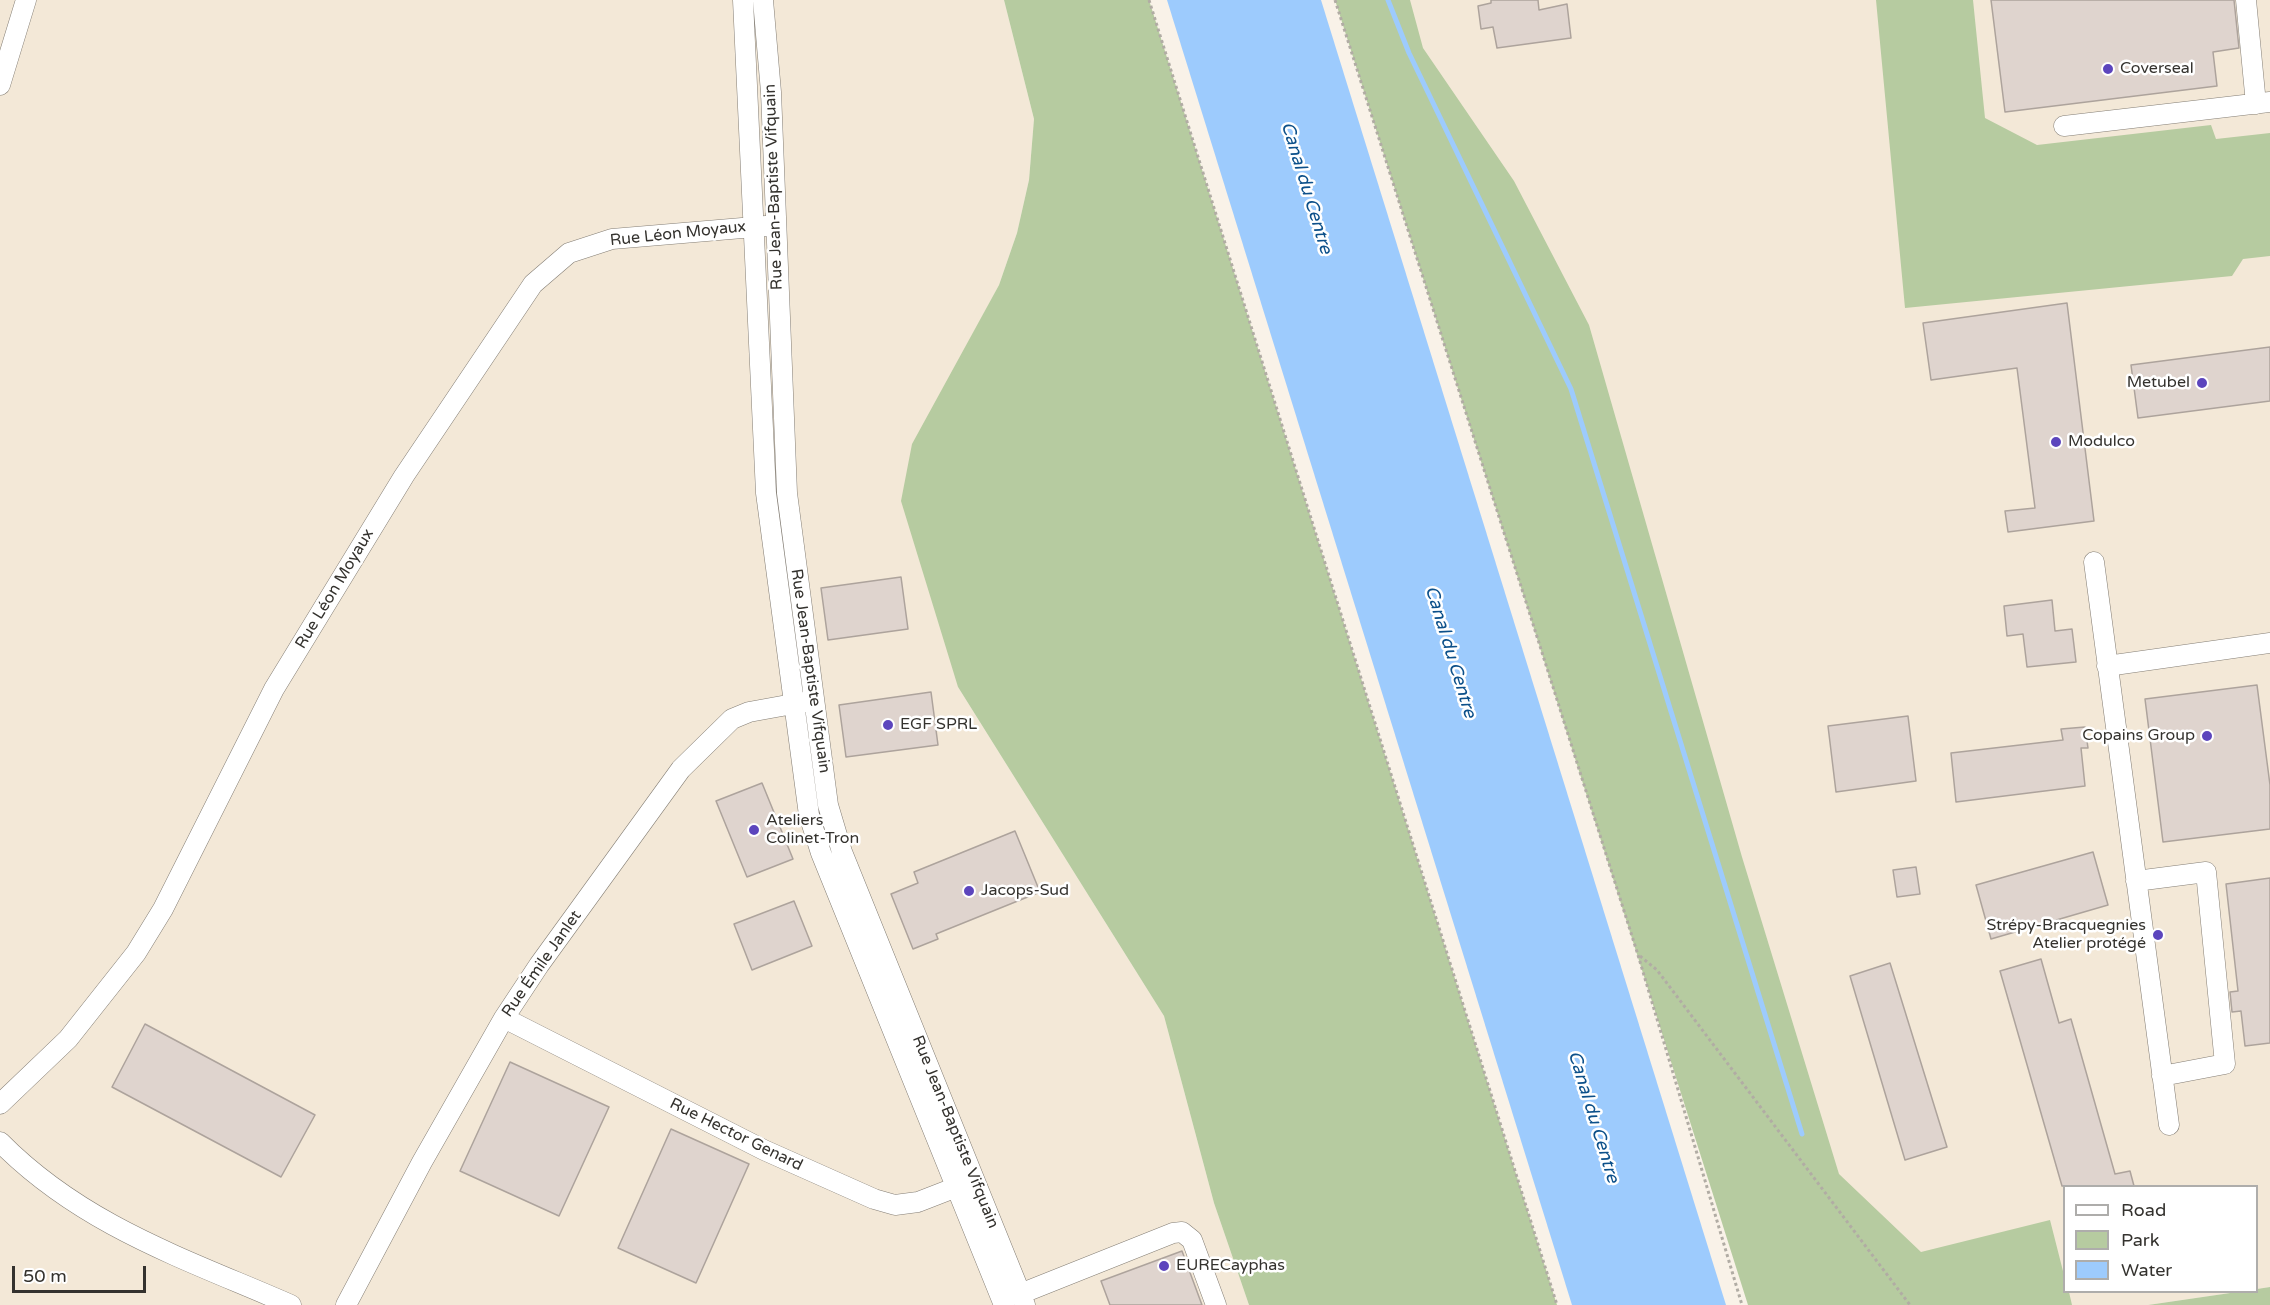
<!DOCTYPE html>
<meta charset="utf-8">
<style>
body{margin:0}
#map{position:relative;width:2270px;height:1305px;overflow:hidden;background:#f9f2e8;font-family:"Varela Round",sans-serif}
canvas{display:block}
.legend{position:absolute;left:2063px;top:1185px;width:195px;height:108px;box-sizing:border-box;background:#fff;border:2px solid #aeadab;margin:0;padding:8px 10px;list-style:none;font-size:18px;color:#34322e}
.legend li{display:flex;align-items:center;gap:12px;height:30px}
.legend b{width:30px;border:2px solid #aeadab}
.scale{position:absolute;left:12px;top:1266px;width:134px;height:27px;box-sizing:border-box;border:3px solid #34322e;border-top:0;padding-left:8px;font-size:18px;line-height:21px;white-space:nowrap;color:#34322e;-webkit-text-stroke:4px #fff;paint-order:stroke}
</style>
<div id="map">
<canvas width="2270" height="1305"></canvas>
<ul class="legend">
<li><b style="height:8px;background:#fff"></b>Road</li>
<li><b style="height:16px;background:#b6cba0"></b>Park</li>
<li><b style="height:16px;background:#9dcbfd"></b>Water</li>
</ul>
<div class="scale">50 m</div>
</div>
<script>
const c = document.querySelector('canvas').getContext('2d');
c.lineJoin = 'round';
function fill(path, color) { c.fillStyle = color; c.fill(path, 'evenodd'); }
function strokePath(path, color, width, dash) { c.strokeStyle = color; c.lineWidth = width; c.lineCap = dash ? 'butt' : 'round'; c.setLineDash(dash || []); c.stroke(path); }
function label(font, color, halo, rows, align = 'center') {
  c.font = font + ' "Varela Round",sans-serif'; c.lineWidth = 5; c.setLineDash([]); c.textBaseline = 'middle'; c.strokeStyle = halo; c.fillStyle = color; for (const [text, x, y, turn = 0] of rows) {
    c.save(); c.translate(x, y); c.rotate((+turn || 0) * Math.PI / 180); c.textAlign = isNaN(turn) ? turn : align; if (halo) c.strokeText(text, 0, 0); c.fillText(text, 0, 0); c.restore();
  }
}
const built = new Path2D(`
 M0,0H1004L1034,119L1029,180L1017,233L999,285L964,351L958,687L1164,1016L1214,1203L1249,1305H0Z
 M1349,0H2270V1287L2257,1289L2256,1186H2064V1292H2237L2148,1305H1750Z`);
const green = new Path2D(`
 M1004,0H1149L1557,1305H1249L1214,1203L1164,1016L958,687L901,501L912,444L999,285L1017,233L1029,180L1034,119Z
 M1335,0H1410L1423,48L1514,181L1589,325L1742,857L1839,1174L1921,1252L2050,1220L2064,1275V1292H2069L2072,1305H1748Z
 M1876,0H1973L1985,118L2037,145L2211,125L2216,139L2270,133V256L2243,259L2232,276L1905,308Z
 M2270,1287V1305H2148L2237,1292H2256L2257,1289Z`);
const water = new Path2D(`
 M1167,0H1321L1726,1305H1572Z`);
const stream = new Path2D(`
 M1388,0L1409,53L1571,389L1802,1134`);
const building = new Path2D(`
 M1491,0H1538L1539,10L1567,4L1571,38L1497,48L1493,27L1481,29L1478,6L1491,3Z
 M1991,0H2234L2239,48L2213,52L2217,86L2005,112Z
 M2067,303L2094,521L2008,532L2005,511L2035,508L2017,368L1931,380L1923,323Z
 M2270,347V401L2138,418L2131,365Z
 M901,577L908,629L828,640L821,588Z
 M2052,600L2055,631L2072,629L2076,662L2027,667L2023,634L2007,636L2004,606Z
 M2257,685L2270,785V829L2163,842L2145,699Z
 M931,692L938,745L846,757L839,705Z
 M1908,716L1916,781L1836,792L1828,726Z
 M2085,727L2088,748H2081L2085,786L1956,802L1951,753L2063,740L2061,729Z
 M762,783L793,859L747,877L716,801Z
 M1015,831L1040,892L936,934L938,939L913,949L891,894L918,883L914,872Z
 M2093,852L2108,905L1991,939L1976,885Z
 M1916,867L1920,894L1897,897L1893,870Z
 M2270,878V1043L2245,1046L2241,1011L2232,1012L2230,992L2238,991L2226,884Z
 M794,901L812,946L752,970L734,924Z
 M2041,959L2059,1023L2071,1019L2115,1174L2130,1171L2134,1186H2062L2000,971Z
 M1890,963L1947,1147L1905,1160L1850,976Z
 M145,1024L315,1115L281,1177L112,1087Z
 M510,1062L609,1107L559,1216L460,1171Z
 M671,1129L749,1164L696,1283L618,1248Z
 M1182,1251L1202,1305H1110L1101,1281Z`);
const path = new Path2D(`
 M1149,0L1557,1305
 M1335,0L1638,955L1742,1305
 M1640,956L1657,970L1910,1305`);
const minor = new Path2D(`
 M743,0L766,493L809,815L821,853L1004,1305
 M763,0L771,92L787,493L828,805L842,852L1025,1305
 M2246,0L2256,104
 M0,85L26,0
 M2064,126L2270,102
 M2094,562L2169,1125
 M2107,666L2270,643
 M2136,881L2206,872L2225,1064L2162,1076
 M504,1018L764,1150L874,1199L895,1205L918,1202L967,1183
 M0,1104L68,1039L136,953L163,909L274,689L404,476L533,284L569,253L612,239L766,226
 M0,1142C83,1226 186,1259 291,1305
 M1020,1294L1173,1233L1182,1232L1192,1240L1216,1305
 M346,1305L422,1162L504,1018L539,965L681,769L732,719L749,712L804,702`);
const markers = [
 [2108,69,6,"#5c45bd"],
 [2202,383,6,"#5c45bd"],
 [2056,442,6,"#5c45bd"],
 [888,725,6,"#5c45bd"],
 [2207,736,6,"#5c45bd"],
 [754,830,6,"#5c45bd"],
 [969,891,6,"#5c45bd"],
 [2158,935,6,"#5c45bd"],
 [1164,1266,6,"#5c45bd"]
];
const poiNames = [
 ["Coverseal",2120,69],
 ["Metubel",2190,383,"right"],
 ["Modulco",2068,442],
 ["EGF SPRL",900,725],
 ["Copains Group",2195,736,"right"],
 ["Ateliers",766,821],
 ["Colinet-Tron",766,839],
 ["Jacops-Sud",981,891],
 ["Strépy-Bracquegnies",2146,926,"right"],
 ["Atelier protégé",2146,944,"right"],
 ["EURECayphas",1176,1266]
];
const streetNames = [
 ["Rue Jean-Baptiste Vifquain",774,187,-92],
 ["Rue Léon Moyaux",678,234,-6],
 ["Rue Léon Moyaux",335,589,-59],
 ["Rue Jean-Baptiste Vifquain",810,671,82],
 ["Rue Émile Janlet",542,964,-55],
 ["Rue Jean-Baptiste Vifquain",955,1132,68],
 ["Rue Hector Genard",736,1135,26]
];
const waterNames = [
 ["Canal du Centre",1306,188,73],
 ["Canal du Centre",1450,652,73],
 ["Canal du Centre",1593,1117,73]
];
fill(built, '#f3e8d7');
fill(green, '#b6cba0');
fill(water, '#9dcbfd');
strokePath(stream, '#9dcbfd', 5);
fill(building, '#dfd4ce');
strokePath(building, '#ada39c', 1.5);
strokePath(minor, '#847e75', 21);
strokePath(path, '#b1aca4', 3, [3, 3]);
strokePath(minor, '#fff', 20);
for (const [x, y, r, color] of markers) { const dot = new Path2D(); dot.arc(x, y, r, 0, 2 * Math.PI); c.fillStyle = color; c.fill(dot); strokePath(dot, '#fff', 2); }
label('16px', '#34322e', '#fff', poiNames, 'left');
label('16px', '#34322e', '#fff', streetNames);
label('italic 18px', '#0c508a', '#fff', waterNames);
</script>
